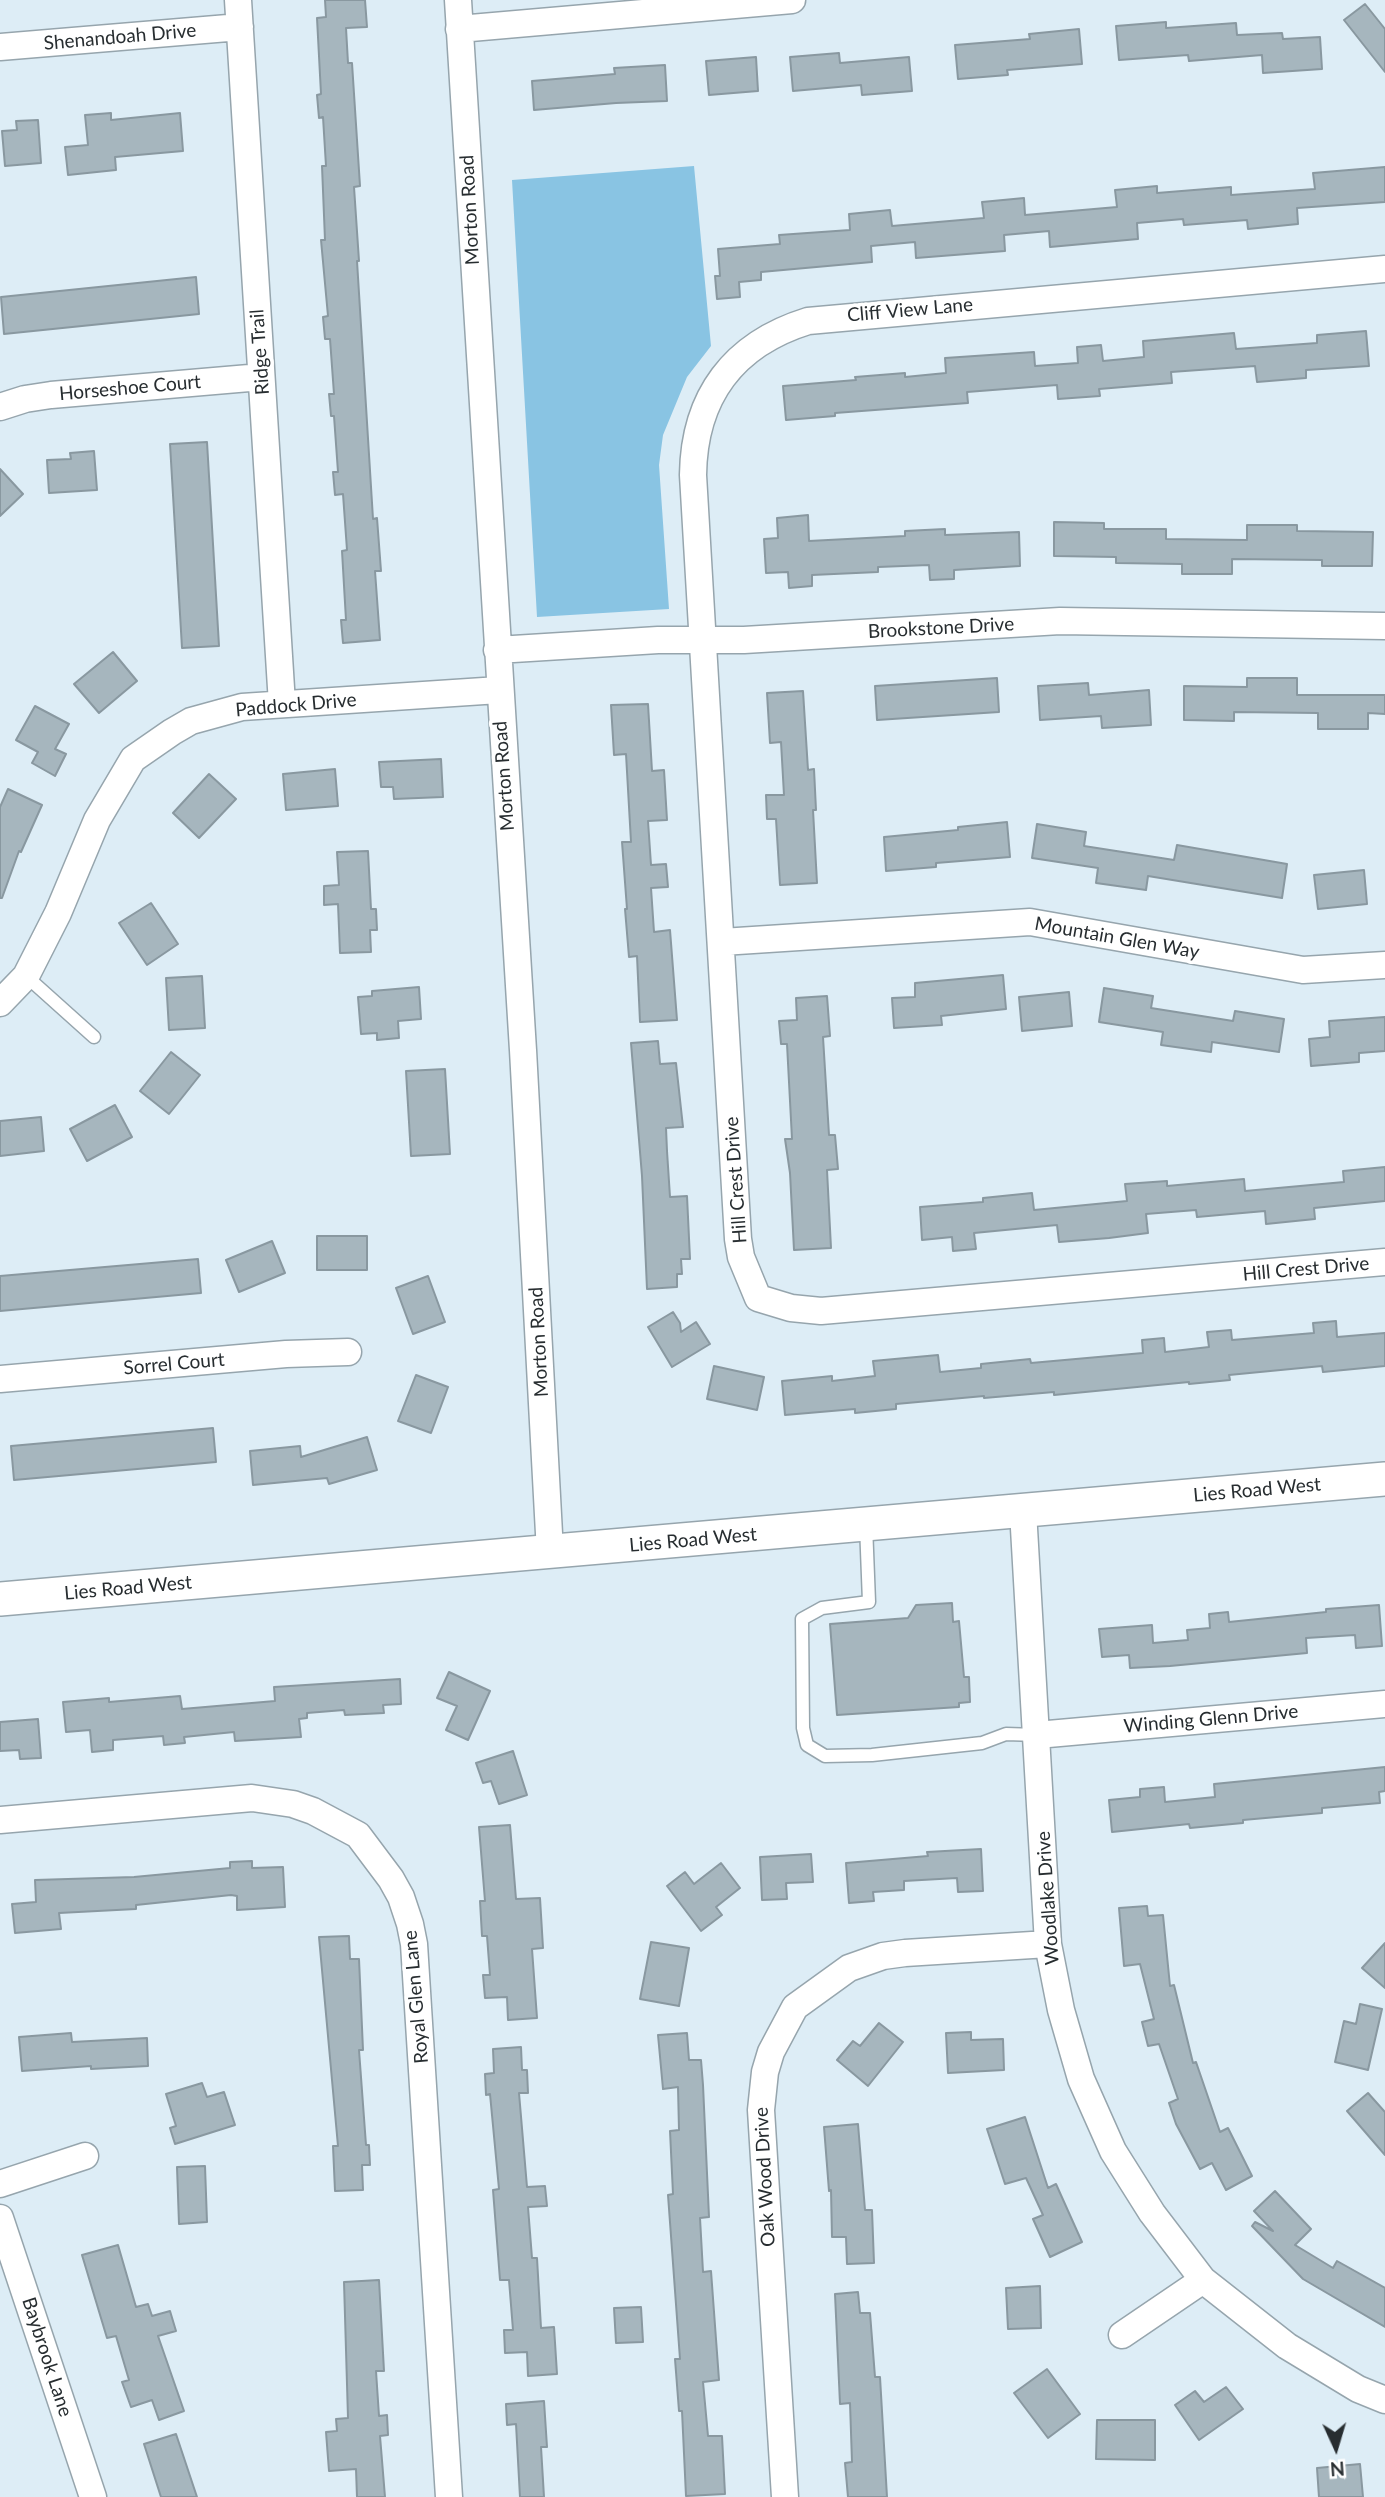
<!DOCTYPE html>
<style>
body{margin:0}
#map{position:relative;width:1385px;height:2497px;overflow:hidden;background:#ddedf6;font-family:Lato,sans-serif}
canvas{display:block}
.north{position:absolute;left:1301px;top:2413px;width:70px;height:70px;-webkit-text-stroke:5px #fff;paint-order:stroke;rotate:176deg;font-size:19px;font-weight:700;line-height:28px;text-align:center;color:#272d30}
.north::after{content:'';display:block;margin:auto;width:24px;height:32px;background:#272d30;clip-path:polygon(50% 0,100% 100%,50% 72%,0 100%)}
</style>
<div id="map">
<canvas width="1385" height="2497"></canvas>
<div class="north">N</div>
</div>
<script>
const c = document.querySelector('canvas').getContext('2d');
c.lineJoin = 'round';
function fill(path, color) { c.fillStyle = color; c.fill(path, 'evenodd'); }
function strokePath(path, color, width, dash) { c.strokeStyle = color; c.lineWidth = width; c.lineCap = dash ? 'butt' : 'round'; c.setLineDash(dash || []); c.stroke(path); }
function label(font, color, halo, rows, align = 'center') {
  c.font = font + ' Lato,sans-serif'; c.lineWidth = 7; c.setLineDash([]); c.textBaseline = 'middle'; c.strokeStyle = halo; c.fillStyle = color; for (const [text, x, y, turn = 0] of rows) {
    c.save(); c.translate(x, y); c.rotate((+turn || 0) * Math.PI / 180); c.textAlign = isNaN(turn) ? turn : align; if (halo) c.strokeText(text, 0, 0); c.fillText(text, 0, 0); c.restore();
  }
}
const green = new Path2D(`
 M694,166L711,346L687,377L663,435L659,465L669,609L537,617L512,180Z`);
const building = new Path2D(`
 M325,0H365L367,27L346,28L348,63H352L360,186L354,187L359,261H357L373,519L377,518L381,571H375L380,640L343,643L341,620H346L342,551L347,550L343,494L335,495L333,472H338L334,416H331L329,394H334L330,339H325L323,317L328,316L321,240H325L322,166H326L323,117L319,118L317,95L321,94L317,18L326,17Z
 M1365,4L1385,29V72L1344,20Z
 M1166,22V28L1236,23L1237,35L1282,33L1283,39L1320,37L1322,69L1263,73L1262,55L1189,61L1188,55L1119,60L1116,26Z
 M1079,29L1082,64L1007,70L1008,75L958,79L955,45L1030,39L1029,34Z
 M839,53L840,63L909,57L912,91L862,95L861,85L793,91L790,57Z
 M756,57L758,91L709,95L706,61Z
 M665,65L667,101L616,103L534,110L532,81L615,74L614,68Z
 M111,113V120L180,113L183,151L115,157L116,170L68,175L65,147L88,145L85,115Z
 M38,120L41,163L5,166L2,131L17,130L16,121Z
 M1385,167V202L1297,208L1298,224L1248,229L1247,220L1184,225L1183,219L1137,223L1138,239L1050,247L1049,231L1004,235L1005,251L916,258L915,242L871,246L872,262L761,272V280L739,282L740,297L717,299L715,276H720L718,249L780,244L779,235L850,230L849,214L890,210L892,226L984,218L982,202L1024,198L1025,215L1117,207L1115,190L1157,186V193L1231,187V195L1315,189L1313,173Z
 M196,277L199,314L4,334L1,297Z
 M1366,331L1369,366L1306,370V378L1257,382L1255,366L1171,372L1172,383L1099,389L1100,396L1058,399L1057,385L967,392L968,403L835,413V416L786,420L783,386L856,380L855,377L905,373V377L946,373L945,358L1034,352L1035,366L1078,363L1077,347L1101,345L1103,361L1144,357L1143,341L1234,333L1236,349L1317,343V335Z
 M207,442L219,646L182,648L170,444Z
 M94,451L97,490L49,493L47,460L71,459L70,453Z
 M0,469L23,494L0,516Z
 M808,515L809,541L905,536V531L945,529V535L1019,532L1020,566L954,570V579L930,580L929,565L878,567V572L812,575V586L789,588L788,572L766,573L764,539L778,538L777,518Z
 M1054,522L1104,523V529H1166V539L1247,540V525H1297V531L1373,532L1372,566H1322V560L1232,559V574H1182V564L1116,563V557L1054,556Z
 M113,652L137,681L99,713L74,684Z
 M997,678L999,712L877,720L875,686Z
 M1247,678H1297V695H1385V714L1368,713V729H1318V713L1234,712V721L1184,720V686L1247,687Z
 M1088,683L1089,695L1149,690L1151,725L1102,728L1101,716L1040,720L1038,686Z
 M803,691L808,770L814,769L816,810H813L817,883L780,885L776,819H767L766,795H784L781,742L770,743L767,693Z
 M648,704L652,771L664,770L667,820L648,821L651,865L666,864L668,887L651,888L654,932L670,930L677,1020L640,1022L637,956L629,957L625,909H627L622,842H631L626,754L614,755L611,705Z
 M35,706L69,724L55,749L66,754L55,776L32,763L38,752L16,740Z
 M441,759L443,797L394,799L393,787H381L379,762Z
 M335,769L338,806L286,810L283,774Z
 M209,774L236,799L199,838L173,813Z
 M8,789L42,805L21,852L19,851L2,898H0V807Z
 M1007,822L1010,857L936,863V867L886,871L884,837L958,830V827Z
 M1037,824L1086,832L1084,846L1174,860L1177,845L1287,864L1282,898L1148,876L1146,890L1096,883L1098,868L1032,858Z
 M368,851L371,909H376L377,930H370L371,952L340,953L338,904L324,905V886L339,885L337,852Z
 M1364,870L1367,904L1318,909L1314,875Z
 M151,903L178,944L147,965L119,923Z
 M1003,975L1006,1009L941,1016L942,1025L894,1028L892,998L915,997V983Z
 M202,976L205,1028L169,1030L166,978Z
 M419,987L421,1019L398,1021L399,1038L377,1040V1033L361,1034L358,997L372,996V991Z
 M1104,988L1153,996L1151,1008L1233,1021L1235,1011L1284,1019L1279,1052L1212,1042L1211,1052L1161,1045L1163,1032L1099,1022Z
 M1069,992L1072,1026L1022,1031L1019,997Z
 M827,996L830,1036L823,1037L829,1135H835L838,1169L827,1170L831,1248L794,1250L790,1173L785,1139H792L787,1044H781L779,1021L797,1020L796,998Z
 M1385,1017V1051L1359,1053V1062L1311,1066L1309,1039L1330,1037L1329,1021Z
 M658,1041L660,1064L676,1063L683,1127L666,1128L667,1151L670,1197L687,1196L690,1259H681L682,1274H677V1287L647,1289L642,1176L631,1043Z
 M171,1052L200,1075L169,1114L140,1091Z
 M445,1069L450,1154L411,1156L406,1071Z
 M115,1105L132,1137L87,1161L70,1129Z
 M41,1117L44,1151L0,1156V1121Z
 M1385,1167V1201L1314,1208L1315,1219L1266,1224L1265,1211L1197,1217L1196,1210L1146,1214L1148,1233L1109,1238L1059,1242L1057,1225L974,1233L976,1249L953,1251L952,1237L922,1240L920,1207L983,1202V1198L1032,1193L1034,1210L1127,1201L1125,1184L1167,1181V1186L1244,1179L1245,1191L1344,1182L1343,1171Z
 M317,1236H367V1270H317Z
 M272,1241L285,1273L239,1292L226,1260Z
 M198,1259L201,1293L0,1311V1276Z
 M428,1276L445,1322L413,1334L396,1288Z
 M673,1312L680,1323L681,1332L696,1322L710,1344L672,1367L648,1327Z
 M1336,1321L1337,1337L1385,1333V1366L1323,1372L1322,1366L1229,1375L1230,1380L1189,1384V1382L1054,1395V1392L984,1398V1396L896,1404V1409L855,1413V1409L785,1415L782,1381L832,1376V1381L875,1376L873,1361L938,1355L940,1372L981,1368V1364L1030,1359L1031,1363L1143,1353L1142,1340L1164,1338L1165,1352L1209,1347L1207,1332L1231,1330L1232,1340L1314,1333L1313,1323Z
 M714,1366L764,1377L757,1410L707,1399Z
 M416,1375L448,1387L431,1433L398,1421Z
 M213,1428L216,1462L14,1480L11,1446Z
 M367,1437L377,1470L329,1484L327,1478L253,1485L250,1451L300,1446L301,1457Z
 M952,1603L953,1622L959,1621L964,1677H969L970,1702L959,1703V1707L837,1715L830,1624L908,1618L916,1605Z
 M1379,1605L1382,1646L1356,1648L1355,1635L1306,1638L1307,1653L1170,1666L1130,1668L1129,1655L1102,1657L1099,1629L1152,1625L1153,1643L1188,1640L1187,1630L1210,1628L1209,1614L1228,1612L1229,1622L1326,1612V1609Z
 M449,1672L490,1691L468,1740L446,1730L457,1706L437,1698Z
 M400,1679L401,1704L383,1705L384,1713L345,1715L344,1710L307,1713V1718L299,1719L301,1737L235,1741L234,1732L184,1737L185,1743L164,1745L163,1736L113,1740V1750L92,1752L90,1730L66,1732L63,1702L109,1698V1702L180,1696L182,1709L275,1701L274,1687Z
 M38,1719L41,1758L20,1759L19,1750L0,1751V1722Z
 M513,1751L527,1795L499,1804L491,1781L483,1783L476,1763Z
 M1385,1767V1791L1379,1792L1380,1803L1322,1808V1813L1243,1820V1823L1190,1828L1189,1824L1112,1832L1109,1800L1140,1797V1789L1164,1787L1165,1802L1215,1797L1214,1784Z
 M510,1825L516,1899L540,1898L543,1948L532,1949L537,2018L508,2020L507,1997L485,1998L483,1975H490L487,1936H482L480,1901H485L479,1827Z
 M981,1849L983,1891L958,1892L957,1878L904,1881V1890L873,1892L874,1901L849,1903L846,1863L928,1856L927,1852Z
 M811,1854L813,1882L786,1883L787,1899L762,1900L760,1857Z
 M252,1861V1868L283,1867L285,1907L237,1910V1896L231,1895L136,1905V1909L59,1913L61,1929L15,1933L12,1904L36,1902L35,1880L134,1877L230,1868V1862Z
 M721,1863L740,1888L716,1907L722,1915L701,1931L667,1886L685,1872L694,1884Z
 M1147,1906L1148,1916L1163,1915L1170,1986L1174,1985L1193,2063L1196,2062L1220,2132L1228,2128L1252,2176L1226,2190L1212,2163L1200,2169L1176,2124L1169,2103L1178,2099L1159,2044L1148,2046L1142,2022L1154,2019L1140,1964L1124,1966L1119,1908Z
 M349,1936L350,1959H359L363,2050H359L366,2145H369L370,2165H362L363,2190L335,2191L333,2146H338L319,1937Z
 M651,1942L689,1948L679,2006L640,1999Z
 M1385,1943V1988L1362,1968Z
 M1360,2004L1382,2009L1368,2070L1335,2062L1344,2021L1356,2024Z
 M879,2023L903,2042L868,2086L837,2060L853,2041L860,2046Z
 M971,2032V2040L1003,2039L1004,2070L948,2073L946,2033Z
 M71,2033L72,2042L147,2038L148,2066L91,2069V2066L22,2071L19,2037Z
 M687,2033L689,2060H701L703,2085L709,2217L700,2218L703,2272L711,2271L719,2380L703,2382L708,2436H722L725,2494L686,2496L682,2411H679L675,2359H680L668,2195L673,2194L670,2131L679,2130L678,2087L663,2089L658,2035Z
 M521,2047L522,2070H527L528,2093H519L527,2187L545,2186L547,2206L528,2207L532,2258H537L541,2328L554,2327L557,2374L528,2376L527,2352L505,2353L504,2330H513L509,2280H500L493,2190L499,2189L490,2094L486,2095L485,2074L494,2073L493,2049Z
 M202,2083L207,2097L224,2092L235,2125L175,2144L170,2128L176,2126L166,2094Z
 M1368,2093L1385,2112V2155L1347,2111Z
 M1025,2117L1048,2188L1056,2184L1082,2242L1050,2257L1033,2219L1043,2215L1026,2178L1005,2184L987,2129Z
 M858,2124L865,2210H872L874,2263L847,2264L846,2237H832L831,2190L829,2191L824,2127Z
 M205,2166L207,2222L179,2224L177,2167Z
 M1275,2191L1311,2229L1295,2245L1333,2268L1337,2261L1385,2288V2327L1303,2279L1252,2226L1255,2222L1273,2231L1254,2211Z
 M118,2245L136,2307L148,2304L152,2316L170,2311L176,2331L158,2336L184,2411L159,2420L152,2400L131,2407L122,2382L129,2380L116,2336L107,2338L82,2255Z
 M379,2280L384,2371H376L379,2416L387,2415L388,2435L380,2436L385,2497H357L356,2469L329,2471L326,2432L337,2431L336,2419L348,2418L344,2282Z
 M1040,2286L1041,2328L1008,2329L1006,2288Z
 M858,2292L860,2313H870L875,2377H880L887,2497H848L845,2463L852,2462L850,2403L840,2404L835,2294Z
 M641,2307L643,2342L616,2343L614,2308Z
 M1047,2369L1080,2414L1048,2438L1014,2393Z
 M1226,2387L1243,2409L1199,2440L1175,2405L1195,2391L1204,2402Z
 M544,2401L547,2447H541L544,2497H520L516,2424L507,2425L506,2404Z
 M1097,2420H1155V2460L1096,2459Z
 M176,2434L197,2497H161L144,2444Z
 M1360,2464L1363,2497H1319L1317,2468Z`);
const service = new Path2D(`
 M26,976L94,1037
 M866,1525L869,1602L822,1608L802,1619L803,1728L807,1745L825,1756L872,1755L982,1743L1006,1734L1037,1735`);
const minor = new Path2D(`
 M238,0L282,704
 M458,0L523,1050L550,1552
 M459,29L792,0
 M0,47L240,27
 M1385,269L808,321C734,344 694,396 693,475L738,1239L741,1257L758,1298L791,1308L821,1311L1385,1262
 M0,407L25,399L51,395L261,377
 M497,650L658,640H744L1060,621L1385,626
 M722,942L1030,922L1303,970L1385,965
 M0,1003L26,976L58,913L97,820L133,759L172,732L191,721L242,707L499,690
 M0,1379L286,1354L348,1352
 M1023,1511L1048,1944L1061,2010L1081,2079L1113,2151L1152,2213L1203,2280L1287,2346L1358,2389L1385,2400
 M1037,1735L1385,1704
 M0,1820L252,1798L293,1804L313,1811L358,1835L391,1879L401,1897L410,1924L414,1944L449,2497
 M0,2184L85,2156
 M0,2218L93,2497
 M1122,2335L1203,2280
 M785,2497L761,2110L765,2072L771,2052L795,2007L849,1968L883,1956L905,1953L1048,1944`);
const tertiary = new Path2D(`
 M0,1599L1385,1479`);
const streetNames = [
 ["Shenandoah Drive",120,37,-5],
 ["Morton Road",470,210,-93],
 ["Cliff View Lane",910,310,-5],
 ["Ridge Trail",260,352,-94],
 ["Horseshoe Court",130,388,-5],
 ["Brookstone Drive",941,628,-3],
 ["Paddock Drive",296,705,-5],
 ["Morton Road",504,776,-94],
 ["Mountain Glen Way",1117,938,10],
 ["Hill Crest Drive",736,1180,-94],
 ["Hill Crest Drive",1306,1269,-5],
 ["Morton Road",539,1342,-93],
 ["Sorrel Court",174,1364,-5],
 ["Lies Road West",1257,1490,-5],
 ["Lies Road West",693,1540,-5],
 ["Lies Road West",128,1588,-5],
 ["Winding Glenn Drive",1211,1719,-5],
 ["Woodlake Drive",1048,1898,-94],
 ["Royal Glen Lane",416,1997,-95],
 ["Oak Wood Drive",765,2177,-93],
 ["Baybrook Lane",47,2357,72]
];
fill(green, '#89c4e3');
fill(building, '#a6b6be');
strokePath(building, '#8998a0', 2);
strokePath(service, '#96a5ad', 15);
strokePath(minor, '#96a5ad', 29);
strokePath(tertiary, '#96a5ad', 36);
strokePath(service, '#fff', 12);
strokePath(minor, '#fff', 26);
strokePath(tertiary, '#fff', 33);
label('19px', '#272d30', '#fff', streetNames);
</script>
